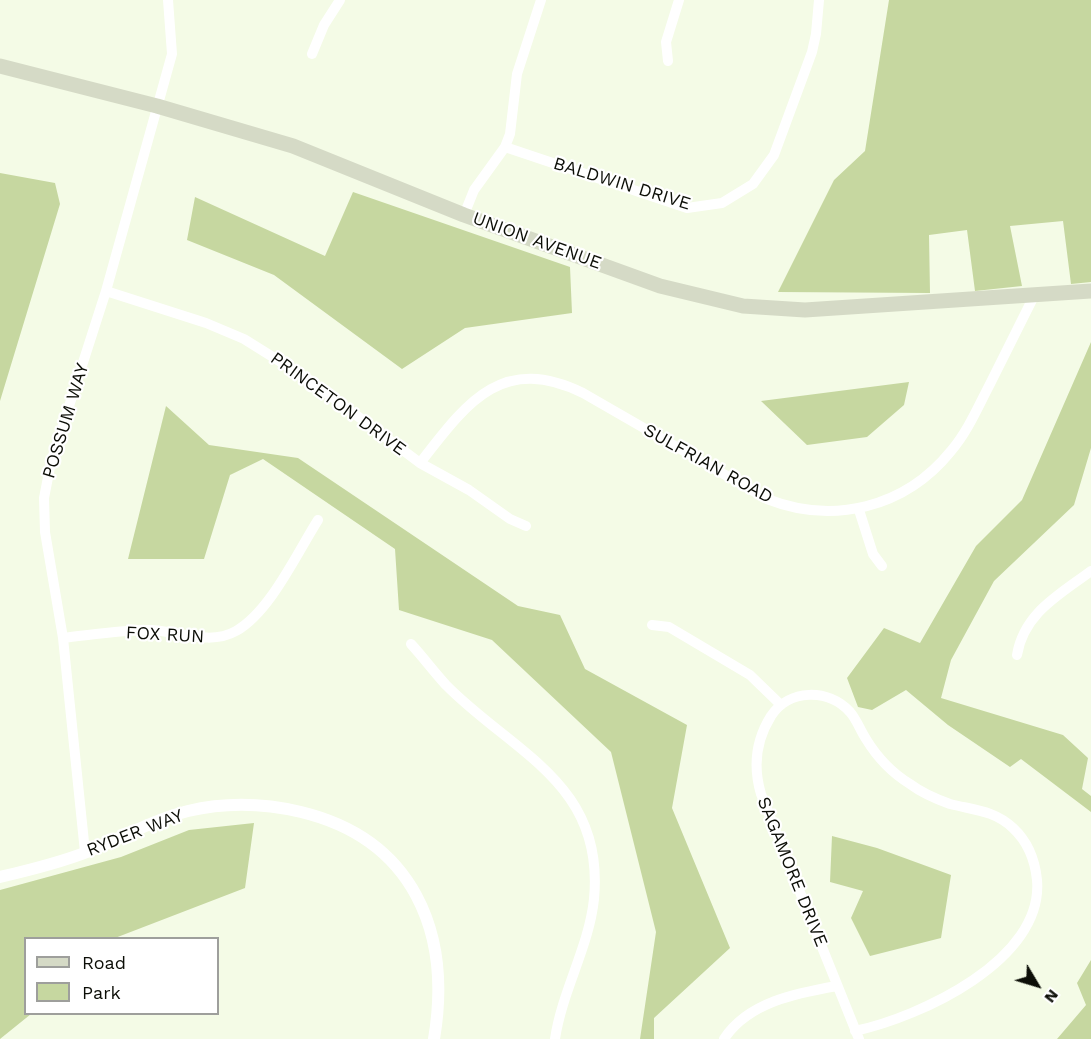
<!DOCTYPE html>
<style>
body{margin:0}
#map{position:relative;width:1091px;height:1039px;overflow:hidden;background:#f4fbe6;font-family:"Work Sans",sans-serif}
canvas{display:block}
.legend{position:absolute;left:24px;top:937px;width:195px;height:78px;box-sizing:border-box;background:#fff;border:2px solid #9e9f9c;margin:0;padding:8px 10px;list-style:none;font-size:18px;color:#0c0e07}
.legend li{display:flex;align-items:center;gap:12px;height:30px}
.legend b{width:30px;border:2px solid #9e9f9c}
.north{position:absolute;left:1007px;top:955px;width:60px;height:60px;-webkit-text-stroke:4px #fff;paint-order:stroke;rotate:128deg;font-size:16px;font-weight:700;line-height:24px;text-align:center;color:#0c0e07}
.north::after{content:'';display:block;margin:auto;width:21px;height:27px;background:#0c0e07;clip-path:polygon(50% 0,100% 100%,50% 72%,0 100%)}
</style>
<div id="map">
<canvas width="1091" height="1039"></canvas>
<ul class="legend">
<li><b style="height:8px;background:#d5dac6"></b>Road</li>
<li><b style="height:16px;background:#c6d7a0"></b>Park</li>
</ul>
<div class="north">N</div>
</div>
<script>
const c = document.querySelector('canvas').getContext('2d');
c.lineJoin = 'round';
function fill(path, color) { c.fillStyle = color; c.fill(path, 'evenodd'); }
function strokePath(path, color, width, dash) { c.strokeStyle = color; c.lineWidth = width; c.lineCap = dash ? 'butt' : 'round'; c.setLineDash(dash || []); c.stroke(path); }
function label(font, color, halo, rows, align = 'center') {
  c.font = font + ' "Work Sans",sans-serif'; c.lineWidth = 4.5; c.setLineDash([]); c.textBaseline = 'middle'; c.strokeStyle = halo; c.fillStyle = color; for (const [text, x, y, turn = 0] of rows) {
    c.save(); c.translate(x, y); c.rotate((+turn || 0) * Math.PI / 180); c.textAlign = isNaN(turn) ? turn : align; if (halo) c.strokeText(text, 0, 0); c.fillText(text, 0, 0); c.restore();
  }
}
const green = new Path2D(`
 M889,0H1091V282L1071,284L1063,221L1010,226L1022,286L975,291L967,230L929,235L930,293L778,292L834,180L865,151Z
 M0,173L55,183L60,204L0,401Z
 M353,192L570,267L572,313L465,328L402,369L274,275L187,240L195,197L325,256Z
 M1091,342V448L1074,505L994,581L951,660L941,698L1063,735L1088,758L1082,789L1091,796V812L1021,759L1010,767L948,725L906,690L872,710L858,707L847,678L884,628L920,643L976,546L1022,500Z
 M909,382L904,405L867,437L807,445L761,401Z
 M166,406L209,445L298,458L518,606L560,615L585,669L687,725L672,808L730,948L654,1018V1039H640L656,932L611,752L492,640L399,610L395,549L263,459L230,475L204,559H128Z
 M254,823L245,888L115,938H26V1014H31L0,1039V890L121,857L189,830Z
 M832,836L877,848L951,875L941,938L870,956L851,918L863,891L830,882Z
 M1091,960V1039H1057L1086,1005L1077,983Z`);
const minor = new Path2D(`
 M312,54L324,25L340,0
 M668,61L666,42L679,0
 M505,147L687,208L722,203L753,184L774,155L812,52L816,34L819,0
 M464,215L474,190L505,147L510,134L517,74L541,0
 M106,291L206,323L244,339L308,379L420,463L469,490L510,519L526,526
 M420,463C466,404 501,353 583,393L767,499C833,525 905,508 951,451C968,431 978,407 990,384C1005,354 1020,324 1035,294
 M859,510L873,554L882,566
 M652,625L669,627L750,675L781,705
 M63,638C91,635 121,630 150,630C178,631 210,646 236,631C270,612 297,553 318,520
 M411,644C423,657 434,672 446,685C513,753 605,783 594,899C589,947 562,991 555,1039
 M1017,655C1024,613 1059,595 1091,571
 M85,852L63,638L45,532L44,498L51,462L106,291L172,54L168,0
 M855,1031C920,1017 1044,960 1037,880C1035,860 1027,841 1013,828C994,810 973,810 950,804C936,799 922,793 910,784C892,773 877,757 866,739C860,730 857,720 850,712C828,688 789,689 771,716C756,740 753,767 761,794C793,876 826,957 859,1039
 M724,1039C748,1002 797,993 837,986`);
const tertiary = new Path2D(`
 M0,877C30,870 59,863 87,852C121,838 153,820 188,811C226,802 263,803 301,812C413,839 452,932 434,1039`);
const secondary = new Path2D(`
 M0,66L157,106L293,146L464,215L660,286L743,306L805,310L1091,291`);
const streetNames = [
 ["BALDWIN DRIVE",622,184,17],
 ["UNION AVENUE",537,241,20],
 ["PRINCETON DRIVE",338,404,36],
 ["POSSUM WAY",66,421,-73],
 ["SULFRIAN ROAD",708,464,29],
 ["FOX RUN",165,635,3],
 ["RYDER WAY",135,833,-21],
 ["SAGAMORE DRIVE",792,872,68]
];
fill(green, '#c6d7a0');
strokePath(minor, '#fff', 10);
strokePath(tertiary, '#fff', 12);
strokePath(secondary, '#d5dac6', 15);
label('18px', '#0c0e07', '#fff', streetNames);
</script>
